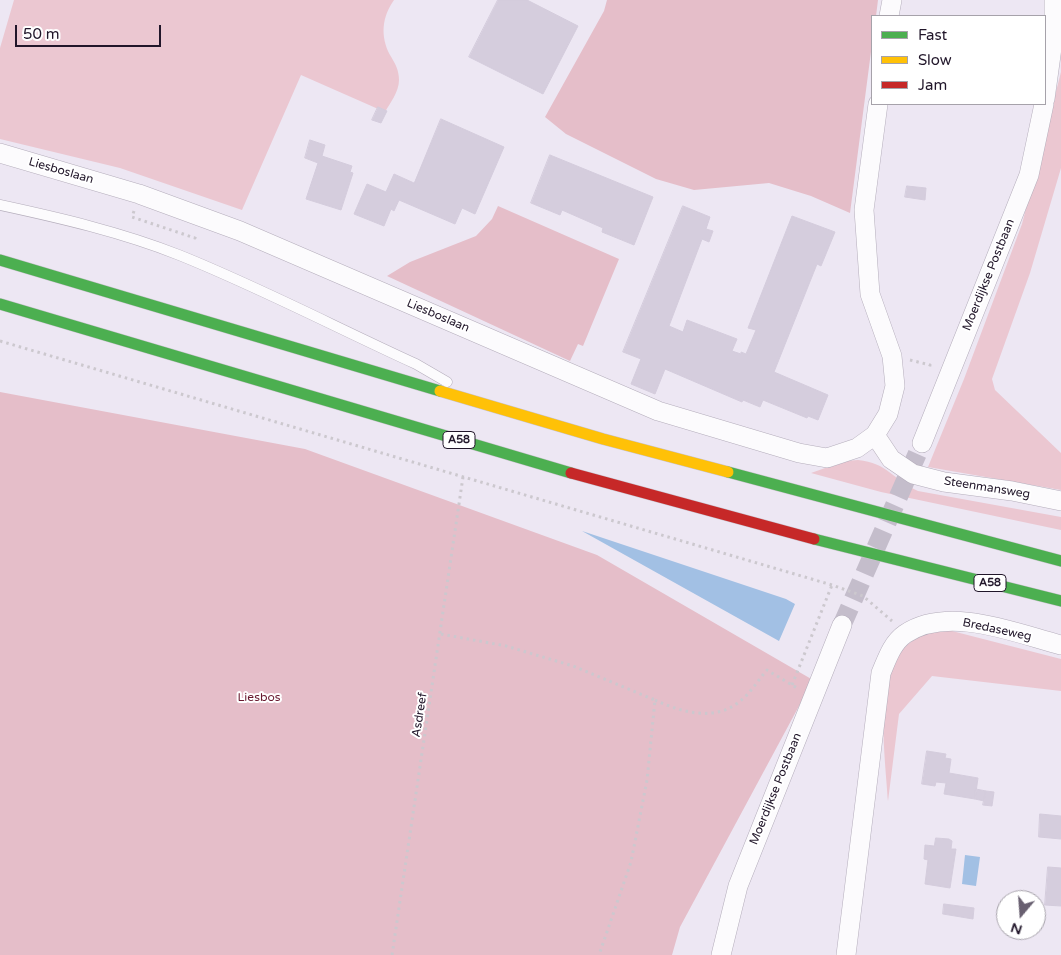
<!DOCTYPE html>
<style>
body{margin:0}
#map{position:relative;width:1061px;height:955px;overflow:hidden;background:#ede7f3;font-family:"Varela Round",sans-serif}
canvas{display:block}
.legend{position:absolute;left:871px;top:15px;width:175px;height:90px;box-sizing:border-box;background:#fff;border:1px solid #a6a2aa;margin:0;padding:6px 9px;list-style:none;font-size:15px;color:#21162a}
.legend li{display:flex;align-items:center;gap:10px;height:25px}
.legend b{width:25px;border:1px solid #a6a2aa}
.north{position:absolute;left:996px;top:890px;width:50px;height:50px;box-sizing:border-box;background:#fff;border:1px solid #a6a2aa;border-radius:50%;rotate:198deg;font-size:14px;font-weight:700;line-height:20px;text-align:center;color:#21162a}
.north::after{content:'';display:block;margin:auto;width:18px;height:22px;background:#685f70;clip-path:polygon(50% 0,100% 100%,50% 72%,0 100%)}
.scale{position:absolute;left:15px;top:25px;width:146px;height:22px;box-sizing:border-box;border:2px solid #21162a;border-top:0;padding-left:6px;font-size:15px;line-height:18px;white-space:nowrap;color:#21162a;-webkit-text-stroke:4px #fff;paint-order:stroke}
</style>
<div id="map">
<canvas width="1061" height="955"></canvas>
<ul class="legend">
<li><b style="height:6px;background:#4caf50"></b>Fast</li>
<li><b style="height:6px;background:#ffc107"></b>Slow</li>
<li><b style="height:6px;background:#c62828"></b>Jam</li>
</ul>
<div class="north">N</div>
<div class="scale">50 m</div>
</div>
<script>
const c = document.querySelector('canvas').getContext('2d');
c.lineJoin = 'round';
function fill(path, color) { c.fillStyle = color; c.fill(path, 'evenodd'); }
function strokePath(path, color, width, dash) { c.strokeStyle = color; c.lineWidth = width; c.lineCap = dash ? 'butt' : 'round'; c.setLineDash(dash || []); c.stroke(path); }
function label(font, color, halo, rows, align = 'center') {
  c.font = font + ' "Varela Round",sans-serif'; c.lineWidth = 4; c.setLineDash([]); c.textBaseline = 'middle'; c.strokeStyle = halo; c.fillStyle = color; for (const [text, x, y, turn = 0] of rows) {
    c.save(); c.translate(x, y); c.rotate((+turn || 0) * Math.PI / 180); c.textAlign = isNaN(turn) ? turn : align; if (halo) c.strokeText(text, 0, 0); c.fillText(text, 0, 0); c.restore();
  }
}
const green = new Path2D(`
 M14,0H394C382,17 380,36 390,55C395,63 399,70 399,80C399,92 390,103 385,112L301,75L242,210L120,168L0,139V48Z
 M1061,72V168L1030,273L992,379L995,390L1061,453V490L928,467L964,379L1022,224Z
 M858,460C888,463 892,479 918,491L1061,517V530L881,492L811,473L845,461Z
 M930,631H952L1061,659V691L932,676L899,714L888,801C886,764 875,687 897,656C905,644 916,638 930,631Z`);
const forest = new Path2D(`
 M607,0H878L876,16H872V44L850,213L811,196L769,183L694,190L656,179L566,134L545,117L604,11Z
 M498,206L619,259L583,346L578,344L570,361L387,276L410,262L476,236L492,219Z
 M0,392L305,449L597,555L813,680L680,927L672,955H0Z`);
const water = new Path2D(`
 M582,531L786,599L795,604L779,641Z
 M965,855L980,857L976,886L962,884Z`);
const building = new Path2D(`
 M498,0H527L578,26L543,94L469,57Z
 M378,107L387,111L381,123L372,120Z
 M441,119L504,147L475,214L462,208L455,224L399,200L394,211L391,209L384,226L354,214L367,184L386,192L394,174L414,183Z
 M310,140L325,145L322,156L352,166L350,172L353,173L341,210L306,199L318,163L305,158Z
 M550,155L653,197L634,245L602,232L603,228L562,210L560,215L531,203Z
 M907,186L926,188L925,200L905,197Z
 M683,206L710,217L706,229L713,231L709,242L702,239L669,326L683,332L687,320L737,339L732,351L741,354V352L746,354L756,330L748,328L792,216L835,232L821,266L817,264L774,372L828,395L818,420L808,416L807,418L763,400L760,407L743,400L742,402L665,369L655,394L631,384L641,359L623,352Z
 M927,751L946,754L945,758L951,759L949,773L978,778L975,799L944,794L946,783L936,782L935,786L922,784Z
 M976,789L986,791L984,801L975,799Z
 M986,791L994,792L992,806L983,805Z
 M1040,814L1061,816V839L1039,837Z
 M936,838L949,839L952,841L951,849H956L950,888L925,884L928,860L924,859L925,845L934,846Z
 M1048,867L1061,868V906L1045,905Z
 M944,904L974,908L973,919L943,914Z`);
const streetTunnel = new Path2D(`
 M842,625L922,443`);
const path = new Path2D(`
 M134,211L132,217L195,238L196,235
 M0,341L832,585L863,596L892,621
 M910,360L930,365L929,370
 M441,634L506,646L573,666L655,700L647,780L631,862L599,955
 M792,685L832,585
 M655,700C681,712 714,722 739,702C750,694 758,680 767,670L797,688
 M392,955L463,477`);
const lane = new Path2D(`
 M0,205C60,218 121,232 179,255C259,287 337,328 416,364L447,382`);
const street = new Path2D(`
 M889,16L892,0
 M1045,99L1054,33V0
 M0,153L139,194L240,231L658,411L799,453L827,458L857,448L875,435L888,414L895,386L892,356L870,294L864,210L878,104
 M875,435L891,459L913,474L944,482L1012,491L1061,501
 M922,443L1029,175L1044,104
 M721,955L738,886L842,625
 M846,955L881,673C887,659 892,643 905,634C948,605 1015,633 1061,645`);
const fast = new Path2D(`
 M0,260L440,391
 M0,304L571,473
 M728,472L1061,561
 M814,539L1061,601`);
const slow = new Path2D(`
 M440,391L603,439L728,472`);
const jam = new Path2D(`
 M571,473L814,539`);
const shields = [
 [459,440,32],
 [990,583,32]
];
const shieldNames = [
 ["A58",459,440],
 ["A58",990,583]
];
const streetNames = [
 ["Liesboslaan",61,171,16],
 ["Moerdijkse Postbaan",989,275,-68],
 ["Liesboslaan",438,316,23],
 ["Steenmansweg",987,488,9],
 ["Bredaseweg",997,630,12],
 ["Asdreef",420,715,-81],
 ["Moerdijkse Postbaan",776,789,-68]
];
const parkNames = [
 ["Liesbos",259,698]
];
fill(green, '#ebc7d1');
fill(forest, '#e5bec9');
fill(water, '#a2c0e4');
fill(building, '#d5cddd');
strokePath(building, '#d4ccdc', 1);
strokePath(streetTunnel, '#c4bdcb', 19, [19, 9]);
strokePath(lane, '#b4adbb', 11);
strokePath(street, '#b4adbb', 20);
strokePath(fast, '#c8c3cc', 12);
strokePath(slow, '#c8c3cc', 12);
strokePath(jam, '#c8c3cc', 12);
strokePath(path, '#ccc8ce', 3, [2.5, 4]);
strokePath(lane, '#fcfbfd', 10);
strokePath(street, '#fcfbfd', 19);
strokePath(fast, '#4caf50', 11);
strokePath(slow, '#ffc107', 11);
strokePath(jam, '#c62828', 11);
for (const [x, y, w] of shields) { const box = new Path2D(); box.roundRect(x - w / 2, y - 8.5, w, 17, 4); c.fillStyle = '#fff'; c.fill(box); strokePath(box, '#21162a', 1); }
label('bold 11px', '#21162a', null, shieldNames);
label('12px', '#21162a', '#fff', streetNames);
label('12px', '#67182e', '#fff', parkNames);
</script>
